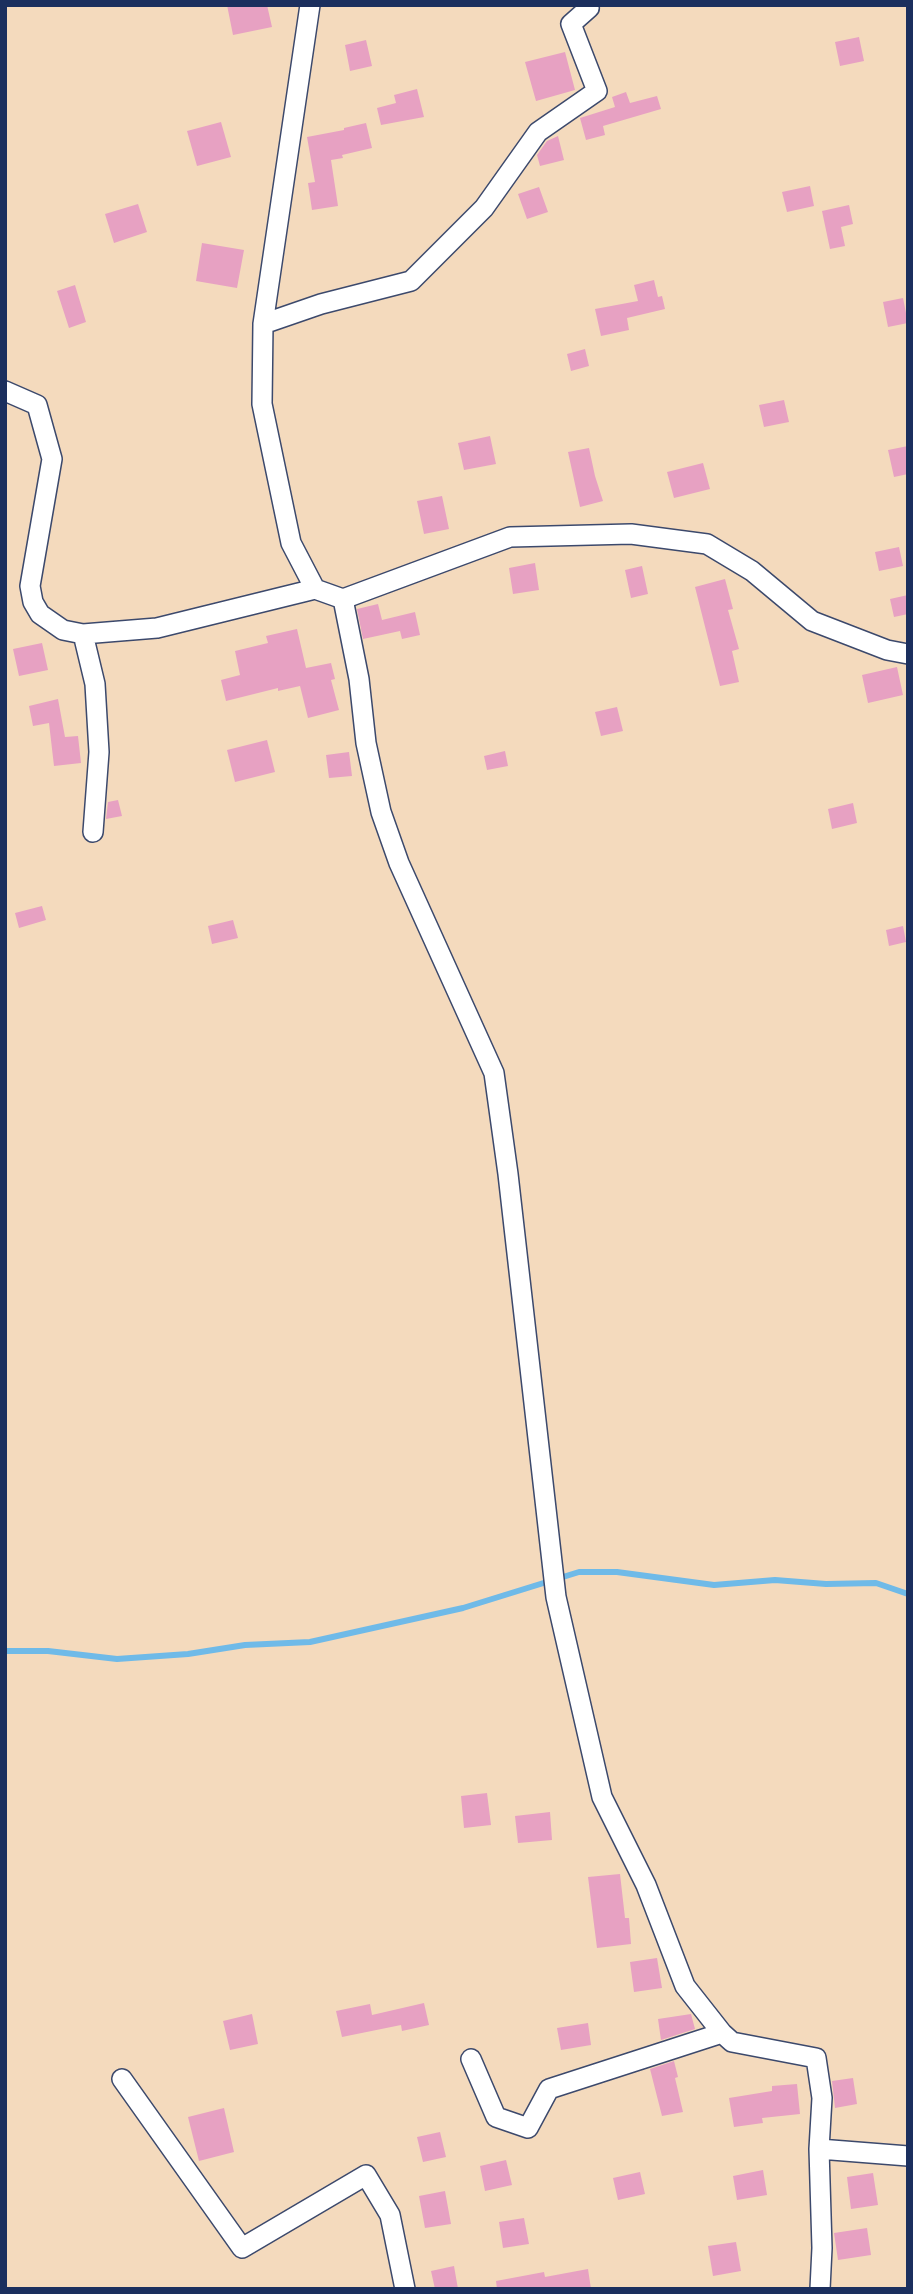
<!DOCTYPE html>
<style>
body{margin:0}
#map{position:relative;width:913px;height:2294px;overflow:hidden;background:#f4dabd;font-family:"Balsamiq Sans",sans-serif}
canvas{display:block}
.frame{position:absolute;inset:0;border:7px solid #1b2f5e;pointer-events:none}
</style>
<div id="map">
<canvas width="913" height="2294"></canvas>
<div class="frame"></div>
</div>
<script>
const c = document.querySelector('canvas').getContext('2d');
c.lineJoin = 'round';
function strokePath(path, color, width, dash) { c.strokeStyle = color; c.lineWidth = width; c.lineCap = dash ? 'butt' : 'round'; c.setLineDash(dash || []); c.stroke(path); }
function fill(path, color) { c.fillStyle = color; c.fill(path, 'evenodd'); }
const stream = new Path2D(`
 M5,1651H48L117,1659L188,1654L245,1645L310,1642L463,1608L579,1572H617L714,1585L775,1580L826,1584L876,1583L908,1594`);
const building = new Path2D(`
 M227,5H267L272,27L233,35Z
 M859,37L864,61L840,66L835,42Z
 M366,40L372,66L350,71L345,45Z
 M565,52L575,90L536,101L525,62Z
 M417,89L424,117L381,125L377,108L396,103L394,95Z
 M626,92L630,103L657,96L661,109L603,126L605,135L586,140L580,118L615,107L612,97Z
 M221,122L231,157L197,166L187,131Z
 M366,123L372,148L342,155L343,158L331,160L338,206L312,210L308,183L315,182L307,137L344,130V128Z
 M558,136L564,160L540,166L537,155L547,141Z
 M810,186L814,206L787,212L782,192Z
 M539,187L548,212L527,219L518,194Z
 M138,204L147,232L114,243L105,214Z
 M849,205L853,224L841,227L845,246L830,249L822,211Z
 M202,243L244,250L237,288L196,281Z
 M654,280L658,297L662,296L665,309L627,318L629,330L601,336L595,309L638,301L634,285Z
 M75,285L86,322L69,328L57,291Z
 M903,298L908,323L888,327L883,302Z
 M585,349L589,366L571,371L567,354Z
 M784,400L789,422L764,427L759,405Z
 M490,436L496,464L464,470L458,443Z
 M908,446V474L894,477L888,450Z
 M589,448L595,476L603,501L580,507L568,452Z
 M703,463L710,489L674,498L667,472Z
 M442,496L449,529L424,534L417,501Z
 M899,547L903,566L879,571L875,552Z
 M535,563L539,590L513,594L509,568Z
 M642,566L648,594L631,598L625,570Z
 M725,579L733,609L728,610L739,649L732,651L739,682L720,686L695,587Z
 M908,595V614L894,617L890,599Z
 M378,604L382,620L415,612L420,635L402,639L400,631L363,639L357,609Z
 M297,629L306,668L331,663L335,679L331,680L339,710L308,718L300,686L278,691V688L226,701L221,680L240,675L235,651L268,643L266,636Z
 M42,643L48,670L19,676L13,649Z
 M897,667L903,695L868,703L862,675Z
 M58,699L65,737L78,736L81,763L54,766L49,723L33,726L29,706Z
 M617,707L623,731L601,736L595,712Z
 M267,740L275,772L235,782L227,750Z
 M505,751L508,766L487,770L484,756Z
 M349,752L352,776L329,778L326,755Z
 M118,800L122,816L106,819L108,802Z
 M853,803L857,823L832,829L828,809Z
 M42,906L46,920L19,928L15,913Z
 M233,920L238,938L212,944L208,926Z
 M903,926L906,942L889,946L886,930Z
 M487,1793L491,1825L464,1828L461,1796Z
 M550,1812L552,1840L518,1843L515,1816Z
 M620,1874L625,1918H629L631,1944L597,1948L588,1877Z
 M657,1958L662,1988L634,1992L630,1962Z
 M424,2003L429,2025L402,2031L401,2025L342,2037L336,2011L370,2004L372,2015Z
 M252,2014L258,2044L230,2050L223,2021Z
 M691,2014L695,2029L661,2040L658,2019Z
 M588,2023L591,2045L561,2050L557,2028Z
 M674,2061L678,2077L675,2078L683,2112L662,2116L650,2069Z
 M853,2078L857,2104L835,2108L832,2081Z
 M797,2084L800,2114L762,2118L763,2123L734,2127L729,2098L772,2091V2086Z
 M224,2108L234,2152L199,2161L188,2117Z
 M440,2132L446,2157L423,2162L417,2137Z
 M506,2160L512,2185L485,2191L480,2166Z
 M763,2170L767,2195L737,2200L733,2176Z
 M640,2172L645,2194L618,2200L613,2178Z
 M873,2173L878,2205L851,2209L847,2177Z
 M445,2191L451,2224L425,2228L419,2196Z
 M524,2218L529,2244L503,2248L499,2222Z
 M867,2228L871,2255L838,2260L834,2233Z
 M736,2242L741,2271L713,2276L708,2246Z
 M454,2266L458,2289H435L431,2271Z
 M588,2269L591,2289H497L496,2281L544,2272L545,2277Z`);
const minor = new Path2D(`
 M310,5L263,324L262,404L291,543L315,589L343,599L359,679L366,743L381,812L399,863L494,1073L508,1174L556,1597L602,1797L646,1885L685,1986L722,2033L732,2042L816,2058L822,2098L819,2149L822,2248L820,2289
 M263,324L321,304L411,281L484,208L538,132L597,91L571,24L589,8L588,5
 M5,391L37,405L52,459L30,586L33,602L40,614L63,630L83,634L157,628L315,589
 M343,599L510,537L631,534L707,544L752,571L812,621L887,650L908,654
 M83,634L95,684L99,752L93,832
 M471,2059L496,2117L528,2128L549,2089L722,2033
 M122,2079L242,2248L366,2175L390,2215L405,2289
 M819,2149L908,2156`);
strokePath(stream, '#6fbae8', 6);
fill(building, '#e7a1c2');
strokePath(minor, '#3c496c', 22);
strokePath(minor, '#fff', 19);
</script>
